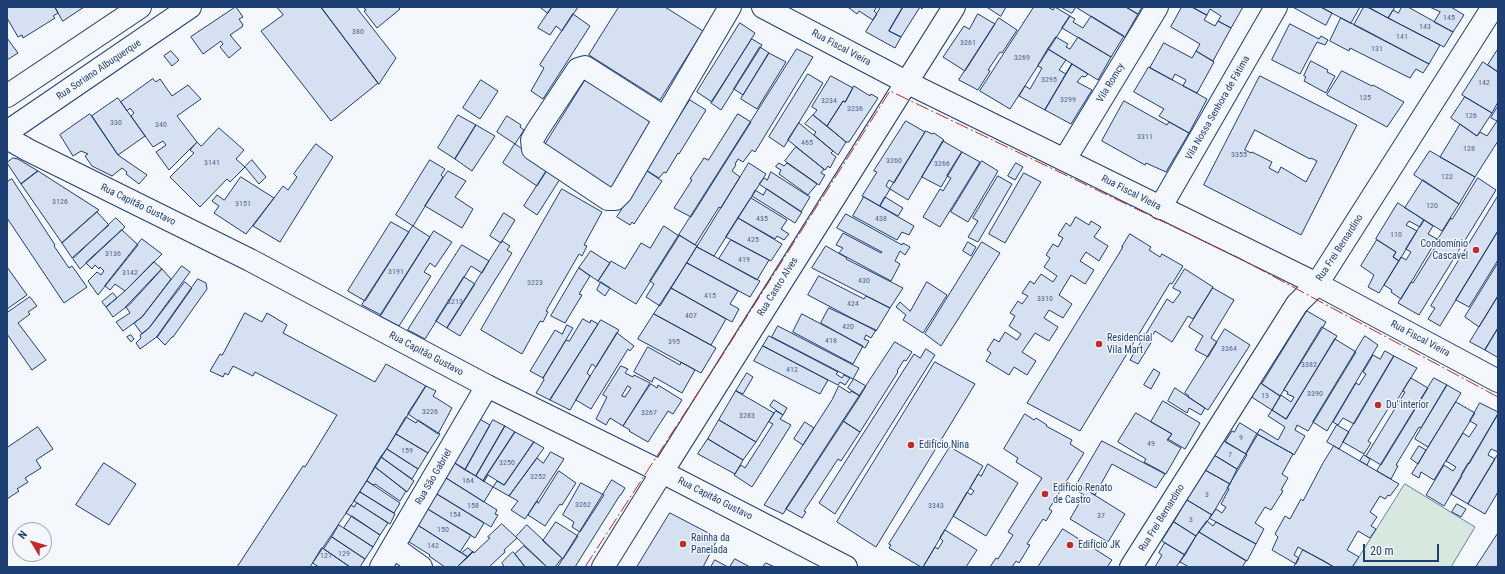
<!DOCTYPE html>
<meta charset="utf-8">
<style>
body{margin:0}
#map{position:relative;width:1505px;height:574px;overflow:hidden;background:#f4f7fb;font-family:"Roboto Condensed",sans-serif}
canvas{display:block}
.frame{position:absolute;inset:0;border:8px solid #1d3f73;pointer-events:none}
.north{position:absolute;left:12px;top:522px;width:40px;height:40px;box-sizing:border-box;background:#f4f7fb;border:1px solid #9eadc5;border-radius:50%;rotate:308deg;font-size:11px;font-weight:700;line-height:16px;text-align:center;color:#1d3f73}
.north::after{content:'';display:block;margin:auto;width:14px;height:18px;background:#c62828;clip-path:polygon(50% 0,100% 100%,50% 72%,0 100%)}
.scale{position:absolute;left:1363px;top:544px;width:76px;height:18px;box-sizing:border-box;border:2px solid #1d3f73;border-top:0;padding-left:5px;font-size:12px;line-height:14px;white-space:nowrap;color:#1d3f73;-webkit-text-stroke:3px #f4f7fb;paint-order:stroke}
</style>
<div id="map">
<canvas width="1505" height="574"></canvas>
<div class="frame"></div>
<div class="north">N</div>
<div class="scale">20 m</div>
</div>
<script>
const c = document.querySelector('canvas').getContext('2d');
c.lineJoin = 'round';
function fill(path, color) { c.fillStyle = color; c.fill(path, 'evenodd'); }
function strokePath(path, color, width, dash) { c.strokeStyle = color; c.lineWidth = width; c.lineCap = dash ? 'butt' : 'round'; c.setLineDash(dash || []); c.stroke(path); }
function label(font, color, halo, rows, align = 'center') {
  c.font = font + ' "Roboto Condensed",sans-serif'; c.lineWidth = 3; c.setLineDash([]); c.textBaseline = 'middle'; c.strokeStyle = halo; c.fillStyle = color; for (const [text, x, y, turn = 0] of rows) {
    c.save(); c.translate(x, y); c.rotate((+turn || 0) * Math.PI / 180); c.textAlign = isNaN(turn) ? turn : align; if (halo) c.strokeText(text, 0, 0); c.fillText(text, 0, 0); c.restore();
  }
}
const green = new Path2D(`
 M1405,484L1475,527L1451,567H1353Z`);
const building = new Path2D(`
 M7,7H55L58,13L53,16L55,18L23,38L22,35L18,37L7,18Z
 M55,7H84L63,21Z
 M236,7L243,17L239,19L243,25L242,27L230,35L241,48L229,58L220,47L223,44L221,41L203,54L191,37Z
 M277,7H321L378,83L331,121L261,31L283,15Z
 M321,7H356L396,58L379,84Z
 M363,7H398L400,9L377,28L364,11L366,10Z
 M540,7H552L548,13Z
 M552,7H578L562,31L556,26L550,35L538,28Z
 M619,7H665L703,31L660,100L589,55Z
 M851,7H877L874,11L877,14L873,20L859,11L857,14L849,8Z
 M881,7H903L889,31L901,37L895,48L866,32Z
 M903,7H923L922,9L920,7L901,37L889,31Z
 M987,7H1006L1001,16Z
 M1034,7H1048L1053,10L1055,7L1070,16L1010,109L980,91Z
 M1061,7H1076L1072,13Z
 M1076,7H1126L1138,14L1125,37Z
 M1126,7H1142L1138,14Z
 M1182,7H1192L1207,15L1204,20L1215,26L1218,21L1231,28L1213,61L1196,51L1200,44L1171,27Z
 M1192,7H1243L1231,28L1218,21L1221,16L1210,9L1207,15Z
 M1293,7H1321L1332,13L1326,25Z
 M1321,7H1360L1351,23Z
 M1364,7H1367L1440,45L1429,64L1354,25Z
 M1371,7H1395L1388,18L1370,8Z
 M1402,7H1408L1453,32L1444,47L1388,18L1393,10L1398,13Z
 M1430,7H1451L1464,15L1453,32L1434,22L1440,12Z
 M573,14L590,26L543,99L531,91L544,68L540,65Z
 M978,14L995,24L965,71L943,57L964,26L969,29Z
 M1070,16L1075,19L1073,22L1083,28L1091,16L1124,36L1111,57L1062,28Z
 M999,18L1017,30L1002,53L1000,52L988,70L990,71L978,90L959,80Z
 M1341,18L1363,29L1429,64L1423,73L1416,69L1410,78L1350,48L1349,51L1330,41Z
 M740,23L755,33L712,102L697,92Z
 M1290,24L1319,39L1321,36L1328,40L1325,45L1317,42L1300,74L1272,60Z
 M1056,37L1068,44L1066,47L1070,49L1078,37L1111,57L1098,80L1048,49Z
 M7,38L18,53L7,60Z
 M752,39L762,45L721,110L711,103Z
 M1164,43L1192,58L1196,51L1214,62L1197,93L1183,86L1186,80L1175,74L1172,80L1150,68Z
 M760,47L769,53L743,95L734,89Z
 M797,49L813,57L755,152L752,150L743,162L738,159L735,164L736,165L732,171L740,177L721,208L719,207L695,245L679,235Z
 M1048,49L1066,60L1059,70L1066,74L1072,64L1045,110L1019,96L1025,86L1030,89L1042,68L1038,66Z
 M1498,49V72L1488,65Z
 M171,51L179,60L172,66L164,56Z
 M769,53L786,62L757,109L741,99Z
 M1311,61L1328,70L1327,72L1335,76L1326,93L1304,81L1306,77L1304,76Z
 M1483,62L1498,72V102L1492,113L1462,95Z
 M1072,64L1088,74L1085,77L1082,76L1077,82L1092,90L1071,124L1045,110Z
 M1149,67L1207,99L1189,133L1159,116L1164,109L1134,92Z
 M1342,71L1372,86L1373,85L1404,102L1387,127L1327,95Z
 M808,74L823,83L784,147L769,137Z
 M831,76L853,88L845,102L843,101L827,126L813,115L817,110L812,107Z
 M1260,76L1357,125L1301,235L1204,185ZM1255,130L1310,159L1311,158L1317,161L1306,182L1281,167L1278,173L1269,168L1272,162L1252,152L1251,153L1245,150Z
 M153,79L156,82L160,79L172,96L188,85L201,99L177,116L197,142L169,170L156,152L166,145L163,141L153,147L131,116L134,113L130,108L127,111L121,102Z
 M586,79L657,124L614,193L543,148Z
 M481,80L498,91L480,119L463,108Z
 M854,86L870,96L871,94L878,98L849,142H846L827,126L843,101L845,102Z
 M1465,97L1492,113L1477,136L1451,118Z
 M118,98L145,136L118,155L92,116Z
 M690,100L706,110L679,154L678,153L666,173L664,172L659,178L646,170Z
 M1124,101L1167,125L1169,122L1189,133L1166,172L1146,163L1145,165L1102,141Z
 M1498,106V141L1475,177L1440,157L1460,124L1477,136L1480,132L1487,136L1497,121L1491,118Z
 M90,114L118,155L147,175L139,184L126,174L127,172L122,168L112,176L92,166L85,156L88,154L81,151L73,156L60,135Z
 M738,114L751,122L691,217L674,208L692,180L690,179L704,158L708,160Z
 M458,115L476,125L455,159L438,148Z
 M813,115L846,142L838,155L814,135L816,132L805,124Z
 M507,116L521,125L520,127L524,130L515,144L497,132Z
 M906,121L925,132L894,183L889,180L886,186L890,189L880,206L862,196L877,172L874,171Z
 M799,123L833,151L831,153L836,157L830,168L828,166L825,170L788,140Z
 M476,125L495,136L472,171L455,159Z
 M219,128L244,150L236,159L245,167L230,182L227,179L200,207L170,177L194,153L190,150L197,142L201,146Z
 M926,131L932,134L934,133L944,140L908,200L890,189Z
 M943,141L962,152L941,187L922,177Z
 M316,144L333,157L280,242L253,226L283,186L288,190L297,177L294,174Z
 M515,144L549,167L537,186L503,163Z
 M796,147L824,169L821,173L825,175L819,185L785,161Z
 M1430,151L1475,177L1459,204L1414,175Z
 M962,152L980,162L940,227L923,217L940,189L943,191L951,178L947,176Z
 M13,158L18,159L38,171L21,184L7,163Z
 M252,160L266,177L259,184L245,167Z
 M430,160L445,169L441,175L443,177L413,226L396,215Z
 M982,161L998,171L968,222L951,212Z
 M749,163L766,174L714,256L697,247Z
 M779,163L784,166L787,163L817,184L808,195L779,174L781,170L776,167Z
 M1016,163L1023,167L1015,180L1008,176Z
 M549,167L562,176L537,215L524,206Z
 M38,171L99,210L62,243L21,184Z
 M448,171L466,181L455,197L473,209L462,228L425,206Z
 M647,171L662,181L634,224L632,222L630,225L617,217Z
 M771,172L810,197L801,212L759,184L764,178L767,180Z
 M1024,173L1041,182L1005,243L989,234Z
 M998,176L1012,184L978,242L968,237L978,221L973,218Z
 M241,177L274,198L246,234L214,213L219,206L212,201L217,195L224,200Z
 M1478,178L1496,190L1419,315L1398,303L1411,282L1413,283L1439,241L1437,240L1451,218L1452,219Z
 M12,179L55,245L54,246L69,268L72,266L87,287L64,303L7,218V182Z
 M1423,180L1459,204L1442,231L1405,208Z
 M562,189L602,212L584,245L587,246L582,256L579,254L546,311L548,312L543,322L540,321L522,354L481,330Z
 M767,189L802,212L795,223L752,196L755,190L763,195Z
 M1498,196V231L1440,326L1428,319L1435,308L1431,306Z
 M864,197L914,226L909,235L902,232L897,240L853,216Z
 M885,197L903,208L898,216L880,206Z
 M751,198L787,220L781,229L789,234L784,240L777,236L775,239L738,218Z
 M1398,203L1424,220L1420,227L1409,221L1406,225L1417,231L1399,261L1393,257L1396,252L1376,239Z
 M97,212L109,225L72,258L62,243Z
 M504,213L515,220L501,243L490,236Z
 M846,214L902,245L903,243L910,247L905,255L900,251L895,261L900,264L891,281L839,253L843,248L836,245L843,233L881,253L882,252L837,228Z
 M1076,217L1089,225L1091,221L1101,227L1094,237L1108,246L1099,261L1086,252L1080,261L1094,270L1085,284L1071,275L1059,295L1072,304L1063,318L1049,310L1044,318L1058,327L1049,341L1035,333L1022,352L1036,361L1027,375L1014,367L1009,375L986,361L991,353L987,350L994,339L999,342L1005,332L1017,340L1021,334L1009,326L1015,316L1010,313L1018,301L1022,304L1028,296L1022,293L1030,281L1034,284L1041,274L1053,282L1057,276L1044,267L1050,258L1046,255L1053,244L1058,247L1063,238L1058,235L1066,223L1070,226Z
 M116,218L125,227L80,269L73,259Z
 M738,218L782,244L771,261L726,237Z
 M1424,220L1433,226L1428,234L1437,239L1401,299L1391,292L1392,290L1384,285L1401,257L1406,260L1411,252L1406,249Z
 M391,222L409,232L365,301L348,291Z
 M413,226L430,237L381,315L362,305Z
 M664,226L679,236L636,304L598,281L611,261L625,269L641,243L650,248Z
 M122,230L138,245L98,295L88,281L97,272L101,275L104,271L100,267L99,269L95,265L92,269L86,263Z
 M434,231L452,242L435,267L430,263L424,272L431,276L399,326L380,316Z
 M1498,231V260L1469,307L1456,300Z
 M1130,234L1151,247L1149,250L1160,257L1162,254L1183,266L1172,284L1170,283L1080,431L1027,403L1123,247H1122Z
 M679,235L697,246L660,306L646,297L654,284L650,281Z
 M142,239L162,254L125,291L115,284L110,290L105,286Z
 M731,240L769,260L757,280L719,259Z
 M1377,240L1396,252L1393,257L1399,261L1379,293L1368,287L1374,275L1361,266Z
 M502,241L510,246L507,250L512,253L460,336L447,328Z
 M968,242L976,247L971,256L963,251Z
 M982,242L1000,253L941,346L925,334Z
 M462,245L489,261L482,273L471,266L425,339L408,330Z
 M826,246L847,258L846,259L903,288L890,308L812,268Z
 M697,247L760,281L750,297L687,263Z
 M591,251L610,263L598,281L579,268Z
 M154,262L162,269L130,304L113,317L106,307L125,291Z
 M687,263L738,291L730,304L739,309L732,322L671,288Z
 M1498,263V296L1479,327L1465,317Z
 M182,266L190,272L149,328L142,334L134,323L142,317Z
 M7,267L27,295L7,309Z
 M579,268L590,276L579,294L582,295L565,323L551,316Z
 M162,269L171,279L142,317L123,331L116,322L130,313L126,307Z
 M1185,269L1213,287L1193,319L1188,316L1172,342L1155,331L1150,340L1152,341L1138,364L1130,360L1167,299L1173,303L1181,292L1173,288Z
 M819,276L864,299L866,296L890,308L876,331L808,295Z
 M464,277L475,284L447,328L436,321Z
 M198,279L206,283L207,289L173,337H172L165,345L157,337Z
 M185,282L192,288L158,336L140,349L136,343L141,338L140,335L149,328Z
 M601,282L610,288L605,296L597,290Z
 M927,282L947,295L923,333L903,320L906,315L896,307L900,302L910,311Z
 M671,288L726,319L711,345L654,314Z
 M1213,288L1234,300L1211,338L1217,342L1208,357L1195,350L1203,336L1189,327Z
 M113,293L117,298L106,307L102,302Z
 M1498,296V328L1485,350L1470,342Z
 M30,297L37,306L28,312L30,314L18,323L46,360L32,370L7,334V313Z
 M829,308L876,330L871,338L866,335L864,339L869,341L865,348L821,323Z
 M1307,311L1326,322L1280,396L1262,384Z
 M245,313L262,322L267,313L287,325L283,333L375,382L386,364L426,386L354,501L310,567H237L303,466L305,467L337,415L255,372L253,376L233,366L228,375L225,373L223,377L210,371L220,354L222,355Z
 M654,314L716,348L701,373L638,339Z
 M802,314L863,346L853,364L793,332Z
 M583,319L590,323L591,320L598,324L550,400L536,393L544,380L543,378L566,340L569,341Z
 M601,320L619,330L596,367L592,364L587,373L590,376L570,410L550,400Z
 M567,325L573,328L543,378L530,371L555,330L562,334Z
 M778,326L859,368L853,379L772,337Z
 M1322,327L1337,336L1286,419L1272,410L1281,395L1291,402L1294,397L1287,394L1288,392L1284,390Z
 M1498,328V356L1497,357L1485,350Z
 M1225,329L1250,345L1208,410L1188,397L1189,396L1185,393Z
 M617,333L634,346L630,351L628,349L591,409L576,400Z
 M131,335L134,339L131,342L127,337Z
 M769,336L838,372L836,374L842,378L844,375L850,378L845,385L840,382L838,385L828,380L763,346Z
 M1365,336L1378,345L1327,431L1313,422Z
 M1335,339L1356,352L1308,431L1297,425L1295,430L1305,436L1294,455L1293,454L1257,434L1260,429L1278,440L1285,427L1268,416L1272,410L1286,419Z
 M895,342L912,352L906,361L904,360L897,371L898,372L860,432L843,421Z
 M763,346L828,380L820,394L754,361Z
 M648,347L680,365L681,362L695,370L682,393L654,377L652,382L634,372Z
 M926,349L935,355L835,514L819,503L914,354L920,358Z
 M1385,351L1394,356L1354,424L1343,418L1338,425L1333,422L1356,383L1359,385L1366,374L1363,372L1373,355L1380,359Z
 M1394,356L1417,368L1394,405L1391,404L1368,441L1371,443L1364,454L1343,442Z
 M935,362L975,384L876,547L837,522Z
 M621,366L628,369L625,373L633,377L634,375L650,383L623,426L610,418L606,425L596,419L607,397L603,395ZM628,386L631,388L625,397L622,396Z
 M1154,369L1160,373L1151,389L1144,385Z
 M747,373L753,377L743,394L736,391Z
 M1411,378L1428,388L1381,465L1366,456L1405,392L1403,391Z
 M1434,378L1447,385L1421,428L1419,427L1396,465L1398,466L1391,479L1377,471Z
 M854,379L866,386L860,396L848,388Z
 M1259,382L1280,396L1272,410L1250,396Z
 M651,384L657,388L658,385L682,400L673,414L668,411L648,442L629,431L630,430L623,426L645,392Z
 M1447,385L1461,393L1428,447L1415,439Z
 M426,386L436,391L433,396L452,408L438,434L408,414Z
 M839,386L850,393L851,391L860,396L783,514L764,505L832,400Z
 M1175,388L1205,408L1201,415L1189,408L1187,413L1168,401Z
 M736,391L774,413L756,442L719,420Z
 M774,400L787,408L783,415L770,406Z
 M1163,401L1200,423L1185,449L1168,439L1172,434L1151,422Z
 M1456,402L1475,413L1434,480L1421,472L1419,478L1412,474Z
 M1480,403L1498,412V414L1469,464L1468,463L1461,475L1462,476L1444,506L1426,495L1444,465L1453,471L1456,467L1446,461L1463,433L1469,437L1477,425L1470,421Z
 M776,411L783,415L780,419L791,425L752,487L734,475L741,465L745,468L773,424L769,422Z
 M1136,413L1172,434L1167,440L1181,448L1166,474L1144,462L1146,459L1118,442Z
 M1025,414L1034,420L1036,418L1047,425L1046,426L1072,440L1070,444L1084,453L1049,509L1052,511L1046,521L1043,519L1027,544L1030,545L1019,563L1016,561L1012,567H990L996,558L998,559L1013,535L1008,532L1042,478L1016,462L1018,458L1004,449Z
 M1498,414V452L1491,449L1488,455L1495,459L1468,504L1451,494Z
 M406,417L416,423L418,420L440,434L428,453L396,434Z
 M476,417L490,425L465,470L450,460Z
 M493,420L505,426L476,476L465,470Z
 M719,420L756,442L743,460L708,439Z
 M843,421L860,432L841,461L838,459L804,511L806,512L802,518L786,509Z
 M805,422L814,428L803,445L794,439Z
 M1240,423L1258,434L1246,454L1225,442L1232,431L1234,432Z
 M1337,425L1349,432L1339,449L1327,442Z
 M505,426L515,432L483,481L476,476Z
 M38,427L53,449L36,460L41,468L25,478L28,482L17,489L19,491L7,499V448Z
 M515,432L534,442L504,485L488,475L484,482L483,481Z
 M396,434L428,453L418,469L387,449Z
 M1257,434L1293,454L1282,474L1288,478L1281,490L1283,491L1271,510L1265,507L1255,523L1264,529L1256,544L1209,518L1216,509L1222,513L1226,507L1221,504L1229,489L1227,488L1247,455L1246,454Z
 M708,439L743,460L735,474L698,454Z
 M1223,440L1246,454L1237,469L1214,455Z
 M1102,441L1165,474L1156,488L1112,464L1095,495L1077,484Z
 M534,442L544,448L509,496L493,487L497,481L504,485Z
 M1334,446L1399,484L1390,496L1388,495L1385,499L1380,496L1370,512L1377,517L1371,526L1376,529L1370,538L1358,531L1347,550L1359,557L1352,567H1334L1298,547L1294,555L1299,558L1296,564L1272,550L1278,537L1275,534L1285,516L1290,519L1301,499L1303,501L1323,463Z
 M1419,446L1426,450L1418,464L1411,459Z
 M950,447L983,466L923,567H921L889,548L891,545L889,544Z
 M387,449L418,469L412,479L381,457Z
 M551,452L564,459L525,519L511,510L518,501L509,496L537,458L543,463Z
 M1498,454V492L1485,514L1468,504Z
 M1214,455L1237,469L1230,484L1205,470Z
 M1364,455L1370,459L1367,465L1360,461Z
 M381,457L414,481L407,492L375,467Z
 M452,461L493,487L484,502L443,476Z
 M104,463L136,484L109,525L76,505Z
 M988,464L1018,483L986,536L953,516L967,492L971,495L974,491L970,488L978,474L981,476Z
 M375,467L406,491L400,501L375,484L373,485L367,481Z
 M1205,470L1230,484L1212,515L1187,500Z
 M559,471L576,483L562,505L560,504L545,526L528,515L537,501L538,503Z
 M446,478L497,510L495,514L498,515L491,527L437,494Z
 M612,480L625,488L621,495H620L575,567H558Z
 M367,481L400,503L394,513L360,492Z
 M581,483L604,495L580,532L572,527L574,522L563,515Z
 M1080,486L1125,514L1108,542L1070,519L1084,495L1077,491Z
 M360,492L395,514L390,524L354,501Z
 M435,493L484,523L475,538L426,508Z
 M1187,500L1212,515L1196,536L1174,522Z
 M357,503L388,523L380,535L346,513L351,505L354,507Z
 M1457,504L1466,509L1461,517L1452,512Z
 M426,508L471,535L460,552L416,524Z
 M670,513L718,538L703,567H637Z
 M352,516L380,535L373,547L344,528Z
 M1207,521L1213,526L1216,522L1256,544L1247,561L1199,532Z
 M556,522L578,536L563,559L543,541Z
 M1174,522L1196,536L1185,555L1162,541Z
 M416,524L460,552L468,557L457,567H445L429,556L430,555L406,540Z
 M502,524L517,538L504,550L505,552L489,567H457L473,551L474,553L490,538L488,537Z
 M339,525L373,547L365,559L332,537Z
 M527,525L562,558L555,567H547L517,538L516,537Z
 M1063,529L1112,560L1107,567H1038Z
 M945,530L977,550L966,567H923L935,547L938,549L943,541L940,538Z
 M1199,532L1246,561L1242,567H1189L1180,562Z
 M1498,533V565L1497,567H1476Z
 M332,537L365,559L360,567H350L324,549Z
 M1165,543L1185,555L1176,567H1155L1162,555L1159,553Z
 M524,546L547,567H525L515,554Z
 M322,548L324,549L350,567H319L314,564L313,563Z
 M468,548L473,552L468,557L462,553Z
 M1303,550L1324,561L1334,567H1294Z
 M513,552L515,554L525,567H505L503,565L502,563Z
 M735,559L750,567H730Z
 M715,560L728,567H711Z
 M766,563L775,567H763Z`);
const street = new Path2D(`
 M763,7L906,82L1317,284L1498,381
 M665,118L585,67L578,69L537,131L532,140L533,149L608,199H615L621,193L730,7
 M1065,159L1157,7
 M1160,208L1276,7
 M662,472L954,7
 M393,547L421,567
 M381,567L487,386
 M1131,567L1297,304L1317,284L1493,7`);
const secondary = new Path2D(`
 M7,96L140,7
 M7,132L190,7
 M7,138L28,150L250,260L487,386L662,472L846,567
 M603,567L662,472`);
const power = new Path2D(`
 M585,567L718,362L890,91L1239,258L1498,397`);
const markers = [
 [1476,250,4,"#c62828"],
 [1099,344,4,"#c62828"],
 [1378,405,4,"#c62828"],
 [911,445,4,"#c62828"],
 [1045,494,4,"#c62828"],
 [683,544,4,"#c62828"],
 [1070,545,4,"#c62828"]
];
const numberNames = [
 ["145",1449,18],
 ["143",1425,27],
 ["380",358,32],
 ["141",1402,37],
 ["3261",968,43],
 ["131",1377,49],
 ["3269",1022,58],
 ["3295",1049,80],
 ["142",1484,83],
 ["125",1365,98],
 ["3299",1068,100],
 ["3234",829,101],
 ["3236",855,109],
 ["126",1471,116],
 ["330",116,123],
 ["340",161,125],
 ["3311",1145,137],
 ["465",807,143],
 ["128",1469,149],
 ["3355",1239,155],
 ["3260",894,161],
 ["3141",212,163],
 ["3266",942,164],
 ["122",1447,177],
 ["3126",60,202],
 ["3151",243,204],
 ["120",1432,206],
 ["435",762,219],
 ["438",881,219],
 ["110",1396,235],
 ["425",753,240],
 ["3136",113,254],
 ["419",744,260],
 ["3191",396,272],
 ["3142",130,273],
 ["430",864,281],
 ["3223",535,283],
 ["415",710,296],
 ["3310",1045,299],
 ["3213",455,302],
 ["424",853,304],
 ["407",691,316],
 ["420",848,327],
 ["418",831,341],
 ["395",674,342],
 ["3364",1229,349],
 ["3382",1309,365],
 ["412",792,370],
 ["3390",1315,394],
 ["13",1265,396],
 ["3226",430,412],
 ["3267",649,413],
 ["3283",747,416],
 ["9",1241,438],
 ["49",1151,444],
 ["159",407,451],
 ["7",1230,455],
 ["3250",507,463],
 ["3252",538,477],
 ["164",468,481],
 ["3",1207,495],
 ["3262",583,505],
 ["158",473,506],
 ["3343",936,506],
 ["154",455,515],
 ["37",1101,516],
 ["3",1191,520],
 ["150",443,530],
 ["142",433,546],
 ["129",344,554],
 ["121",326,556]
];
const streetNames = [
 ["Rua Fiscal Vieira",841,48,28],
 ["Rua Soriano Albuquerque",99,70,-34],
 ["Vila Romcy",1111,83,-59],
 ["Vila Nossa Senhora de Fátima",1218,108,-60],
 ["Rua Fiscal Vieira",1131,193,27],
 ["Rua Capitão Gustavo",138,205,26],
 ["Rua Frei Bernardino",1340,248,-57],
 ["Rua Castro Alves",778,287,-58],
 ["Rua Fiscal Vieira",1420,339,28],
 ["Rua Capitão Gustavo",426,354,28],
 ["Rua São Gabriel",434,477,-60],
 ["Rua Capitão Gustavo",715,499,27],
 ["Rua Frei Bernardino",1162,518,-58]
];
const poiNames = [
 ["Condomínio",1468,244,"right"],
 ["Cascavel",1468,256,"right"],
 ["Residencial",1107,338],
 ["Vila Mart",1107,350],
 ["Du' interior",1386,405],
 ["Edifício Nina",919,445],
 ["Edifício Renato",1053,488],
 ["de Castro",1053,500],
 ["Rainha da",691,538],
 ["Panelada",691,550],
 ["Edifício JK",1078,545]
];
fill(green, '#d7e8df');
strokePath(green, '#687fa3', 1);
fill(building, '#d5e0f0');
strokePath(building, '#1d3f73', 1);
strokePath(street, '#1d3f73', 24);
strokePath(secondary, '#1d3f73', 24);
strokePath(street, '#f4f7fb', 22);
strokePath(secondary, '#f4f7fb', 22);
strokePath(power, '#c62828', 1, [14, 3, 2, 3]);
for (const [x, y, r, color] of markers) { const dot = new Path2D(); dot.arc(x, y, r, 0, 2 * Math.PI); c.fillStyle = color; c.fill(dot); strokePath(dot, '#f4f7fb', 1.5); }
label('8px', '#4b6792', null, numberNames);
label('10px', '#1d3f73', '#f4f7fb', streetNames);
label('10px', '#1d3f73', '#f4f7fb', poiNames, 'left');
</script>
